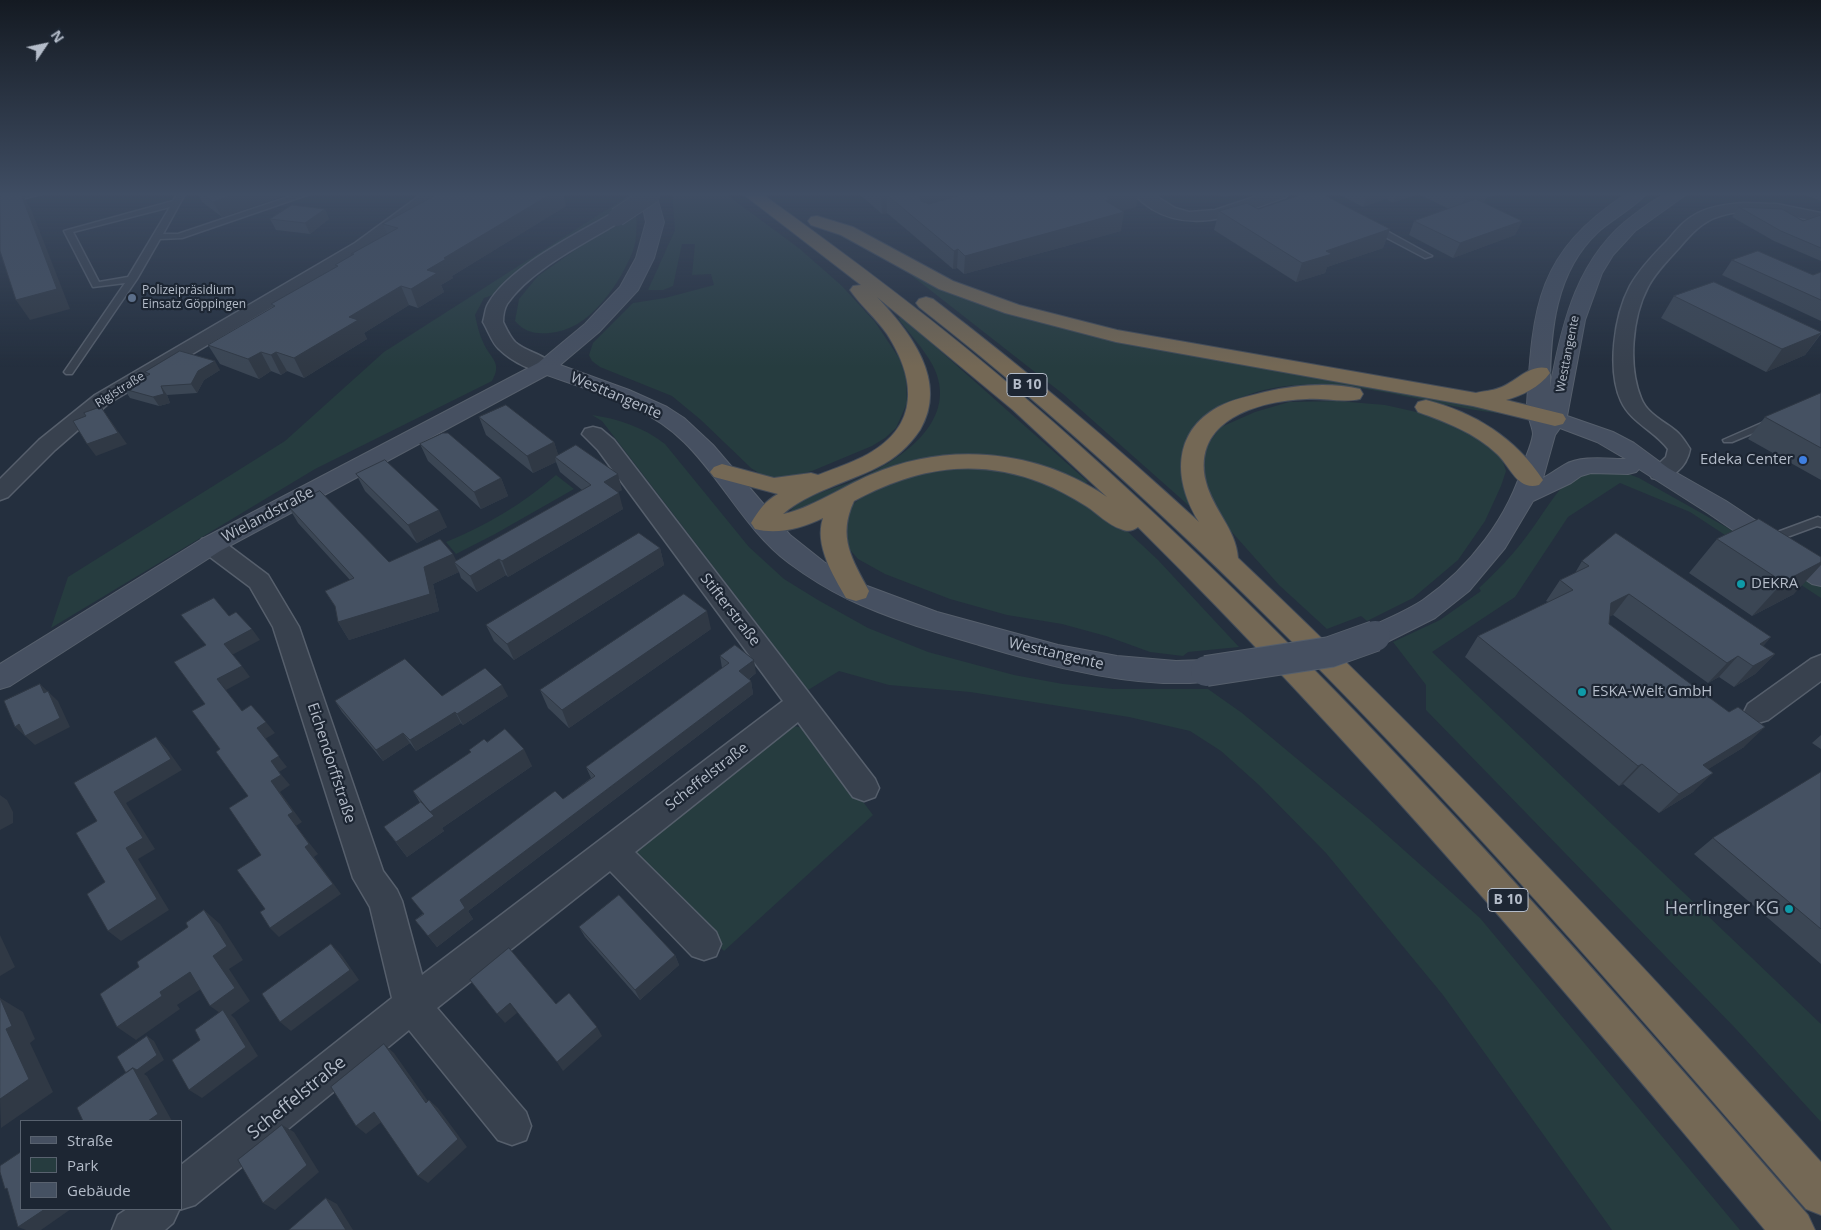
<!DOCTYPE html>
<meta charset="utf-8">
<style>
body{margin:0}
#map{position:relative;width:1821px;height:1230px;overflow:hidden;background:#242f3e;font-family:"Open Sans",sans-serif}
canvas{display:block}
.legend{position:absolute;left:20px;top:1120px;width:162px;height:90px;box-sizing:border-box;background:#1d2633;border:1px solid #59626f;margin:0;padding:6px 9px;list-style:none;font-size:15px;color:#b4bcc9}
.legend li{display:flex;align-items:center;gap:10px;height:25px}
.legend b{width:25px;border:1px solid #59626f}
.north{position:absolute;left:20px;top:20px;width:50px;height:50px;-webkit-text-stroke:4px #1d2633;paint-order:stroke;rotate:56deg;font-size:14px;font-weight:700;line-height:20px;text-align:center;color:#b4bcc9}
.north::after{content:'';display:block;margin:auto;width:18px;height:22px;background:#b4bcc9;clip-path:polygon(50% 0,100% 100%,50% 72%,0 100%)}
</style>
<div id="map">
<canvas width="1821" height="1230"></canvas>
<ul class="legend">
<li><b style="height:6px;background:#465061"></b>Straße</li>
<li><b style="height:14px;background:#263c3f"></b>Park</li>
<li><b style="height:14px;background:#455162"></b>Gebäude</li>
</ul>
<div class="north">N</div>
</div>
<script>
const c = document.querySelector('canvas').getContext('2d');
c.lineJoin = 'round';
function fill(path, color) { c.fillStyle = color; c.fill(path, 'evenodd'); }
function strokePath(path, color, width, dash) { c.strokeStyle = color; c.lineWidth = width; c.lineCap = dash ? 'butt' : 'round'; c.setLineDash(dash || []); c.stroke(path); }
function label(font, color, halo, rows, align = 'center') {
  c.font = font + ' "Open Sans",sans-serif'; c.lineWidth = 4.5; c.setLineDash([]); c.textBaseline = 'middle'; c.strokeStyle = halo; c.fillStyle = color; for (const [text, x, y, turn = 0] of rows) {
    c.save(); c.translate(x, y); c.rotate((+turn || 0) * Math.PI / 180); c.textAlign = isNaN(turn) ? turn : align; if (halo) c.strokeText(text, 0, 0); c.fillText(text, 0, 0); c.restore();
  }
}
const green = new Path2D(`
 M631,194V206L496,294L484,298L475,315C477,324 479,334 483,342C490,359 503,362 492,381L315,469L51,628L68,577L285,441L384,352Z
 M672,194H726L800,249L842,286L875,322L899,358L906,377L907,403L896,428L885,438L872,446L812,471L785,478L765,477L751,468L701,420L672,396L600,367L592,361L589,355L593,343L633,303L665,298L714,285L711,274L692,275L695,244H682L673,286L663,290H648L675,230Z
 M636,213C637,226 637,239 633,251C619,285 589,331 549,333C534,334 525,332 515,321L519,299L538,276L605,229L610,230Z
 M915,274L1013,313L1484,404L1519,415C1419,410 1296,347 1207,418L1196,512L1063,394L911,275Z
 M902,317L1088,482L1084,484L1038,464L995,456L960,457L793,513L791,510C807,494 832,490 853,481C897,463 963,421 932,364C923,348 909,333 898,318Z
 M1338,401L1385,405L1439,417L1468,428L1501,456L1506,471L1501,486L1485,521L1458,560L1413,598L1367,621L1361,616L1327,629L1279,585L1230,530L1209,496L1202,464L1208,444L1221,427L1255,412L1289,402Z
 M592,415C619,419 643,427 665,444L749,547L784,579L818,600L868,628L928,652L1014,675L1063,684L1113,689H1208L1242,713L1368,818L1480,918L1740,1230H1612L1443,995L1326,853L1259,785L1221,751L1190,731L1129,717L970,692L889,685L839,671L808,690L602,421Z
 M987,467L1029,475L1111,516L1158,560L1239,647L1188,652L1183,656L1150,652L1106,636L1062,624L1007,615L950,599L885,574L858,559L845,544L842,526L851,506L868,492L931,468Z
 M1576,473H1626L1639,478L1726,527L1821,586V598L1690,512L1620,483L1568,517L1515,597L1432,652L1821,1024V1122L1737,1030L1426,710V685L1393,642L1440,620L1481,591L1479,588C1496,572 1512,556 1526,537C1543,515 1555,491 1576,473Z
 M556,475L574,489L495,534L456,554L446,542C487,525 523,504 556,475Z
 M783,726H794L808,729L873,815L724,951L634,860V853Z`);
const lane = new Path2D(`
 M26,194H41L0,205V201Z
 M177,194H185L163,234H178L297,194H310L182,238L160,239L137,279L72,374H66L64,372L125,283L93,287L64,231L173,201ZM170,207L128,277L99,282L73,232Z
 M1370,225H1376L1432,256L1425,258L1370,229Z
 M1773,418L1777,419V423L1732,442H1724L1723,440Z
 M1818,517L1821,518V527L1817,526L1768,544L1762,540L1764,537Z`);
const street = new Path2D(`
 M422,194H441L367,251L109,403L55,450L8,497L0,500V479L39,440L95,395L355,243Z
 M1134,194H1153L1175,208L1189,212L1215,210L1263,194H1288L1286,197C1243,212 1195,235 1152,209C1146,205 1139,200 1134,194Z
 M1744,203L1777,204L1821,213V223C1790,215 1751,206 1720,216C1702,221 1690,235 1679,248C1668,260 1655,273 1648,287C1632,317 1628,366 1641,398C1647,414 1664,421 1676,431C1682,436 1686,443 1690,449C1687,467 1670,483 1652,478L1649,473L1666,457L1668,449C1654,430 1631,423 1621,401C1607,370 1614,316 1630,286C1639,270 1653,255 1666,242C1675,232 1684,220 1696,214C1711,206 1728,204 1744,203Z
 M617,212L623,214L625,217L623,220C586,243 532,268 507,304C504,309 503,316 503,322C506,328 510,337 515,342C526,352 547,355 555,367L552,371C536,375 511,361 499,349C492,343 488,330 483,322C485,316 485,309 488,304C509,267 575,235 611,214Z
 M593,427L601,429L614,440L875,779L879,788L875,797L864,801L853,797L798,722L635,852L716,932L721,944L716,956L704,960L692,956L610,871L437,1008L526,1112L531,1126L526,1140L512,1145L498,1140L409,1030L195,1205L179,1210L173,1223L165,1230H112L118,1215L127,1209H181V1165L392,998L370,907L353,878L273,627L250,587L202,551L199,545L202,539L211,537L220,539L268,575L299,627L383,871L397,890L402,901L422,975L783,701L598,450L582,434L585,429Z
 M1821,655V681L1768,720L1758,723L1748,720L1744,712L1748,704L1811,659Z`);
const secondary = new Path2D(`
 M640,194H656L664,222L654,258L638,290L599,332L560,365L629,390L667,407L684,418L713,445L790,535L824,562L867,586L937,612L1058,645L1117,656L1176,661L1206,660L1216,663L1220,671L1216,679C1199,684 1181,683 1163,683C1100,680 1039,663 979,645C935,632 890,619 848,599C827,589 808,577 789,563C746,531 722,479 684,442C647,405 594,392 547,375L220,551L10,686L0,689V664L202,539L538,363L585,324L620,287L636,258L646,222Z
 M1626,194H1646C1639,204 1610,221 1598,232C1555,272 1550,332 1550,388C1562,322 1578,255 1635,214C1644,208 1657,196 1668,194C1674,193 1681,194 1687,194L1635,231L1613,255L1602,273L1585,320L1567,416L1613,432L1634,443L1668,468L1726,501L1821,564V586L1812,584L1708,513L1639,469L1636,472L1628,474L1591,473L1581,476L1571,483L1533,501L1505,548L1469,591L1435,618L1385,643L1375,646L1365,643L1361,636L1365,629C1384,620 1405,612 1423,600C1469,568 1509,517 1524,462C1527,454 1532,443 1533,434C1533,427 1526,415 1527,405C1533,305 1537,253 1626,194ZM1560,428L1597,442L1626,459C1607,459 1581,455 1564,465C1557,469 1551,474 1543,478L1555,435Z`);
const highway = new Path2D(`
 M743,194H762C854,260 945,328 1030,402C1314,647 1563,932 1808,1215L1815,1230H1765C1564,989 1361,748 1138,527C1133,531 1127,532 1121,529C1108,525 1097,513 1086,506C1072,497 1057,489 1042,483C975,457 916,468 854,501C837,537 852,559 869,591L866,598L856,601L846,598C833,575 814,545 823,518C802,528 778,535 755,529L751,523C759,510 765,501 778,494L714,477L710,472L714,467L722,464L774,478L811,473L818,475C835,468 852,463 868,454C920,425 916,379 887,334C876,318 861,306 850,290L853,286L861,285ZM877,297L1013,410L1107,497C1037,449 947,441 870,475C846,485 807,510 783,514C810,491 847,483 878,467C895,459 910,445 920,430C949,381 910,332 877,297Z
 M817,216L853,227L953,281L1019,305L1117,330L1476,393C1483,391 1492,391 1499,388C1516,382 1529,364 1547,368L1550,373C1540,387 1521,396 1506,400L1563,414L1566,419L1563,424L1555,426L1473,406L1116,342L1005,313L939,289L841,235L811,225L808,221L811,217Z
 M926,297L933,299C1025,369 1114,444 1199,522C1174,482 1171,433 1218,407C1233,399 1249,396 1265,392C1295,385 1330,382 1360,389L1363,394L1360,399C1343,403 1324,398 1307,399C1258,401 1191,420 1206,482C1213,510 1236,529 1238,558C1442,751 1634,954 1821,1162V1215L1806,1209C1533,892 1250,566 919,307L916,303L919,299Z
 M1426,400C1474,412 1516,438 1543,480L1539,485C1517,491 1511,467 1497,454C1475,433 1446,422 1418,412L1415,407L1418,402Z`);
const streetBridge = new Path2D(`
 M617,217L652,194`);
const secondaryBridge = new Path2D(`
 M1206,671L1330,652L1375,636`);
const wall = new Path2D(`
 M198,194H290L222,217L202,202Z
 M438,194H563L566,206L452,276L453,278L441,285L444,292L418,308L409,305L364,333L367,339L304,378L287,371L281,375L271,371L259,379L220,364L208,345L272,308L271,304L336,267L335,265L352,256L351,254L387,234L383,224Z
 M859,194H1138L1136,207L1121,211V231L964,274L957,268L953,269L887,213L882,214Z
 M1217,194H1234L1223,197Z
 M1338,194H1497L1486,198L1484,203L1522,221L1515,235L1453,258L1409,235L1414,221L1449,209L1418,194L1393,203L1386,199L1363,207Z
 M1803,194H1821V201Z
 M1739,207L1803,221L1821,215V261L1774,241L1732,217Z
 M325,209L329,219L310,234L276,230L270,219Z
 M1258,209L1390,229L1383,248L1327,267L1325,273L1296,282L1214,230L1219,211Z
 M1732,260L1813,275L1821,272V321L1722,275Z
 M1674,296L1821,332V334L1805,355L1766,372L1661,318Z
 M220,370L204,380L197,393L167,395L170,403L159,406L130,398L124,389L147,375L145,372Z
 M1821,393V480L1748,439L1765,417Z
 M479,417L554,442L558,455L622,490L617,492L623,509L508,577L506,575L477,592L461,578L459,572L433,584L439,611L349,640L338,622L336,608L325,591L350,580L298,523L288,506L389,562L456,561L582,490L560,472L556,462L533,473L486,435Z
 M420,444L501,478L508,496L481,509L428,461Z
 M356,474L447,527L417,543L365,491Z
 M1759,519L1794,594L1752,616L1689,573L1717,539Z
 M660,548L664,565L514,660L494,641L486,625Z
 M1582,561L1771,637L1763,646L1775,654L1755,674L1734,687L1719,677L1708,683L1613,615L1610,616L1609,624L1744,747L1708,769L1693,792L1659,813L1623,784L1619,786L1465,657L1478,636L1548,602L1546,601L1560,580L1575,573Z
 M711,629L569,728L548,708L540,690Z
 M720,656L756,673L749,679L751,681L753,694L468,911L473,919L437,947L415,920L563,799L591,778L586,767L722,668Z
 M442,696H508L463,725L461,723L416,751L410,743L383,761L342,712L335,701Z
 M1821,735V749L1812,743Z
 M487,742L532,766L442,828L444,831L407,857L384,827L420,803L413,791L471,752L469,750Z
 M1821,772V964L1694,854L1713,838Z
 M579,927L675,955L679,965L640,1000L585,937Z`);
const shadedWall = new Path2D(`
 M21,194H22L31,209L70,309L30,320L16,300Z
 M236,194H290L222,217L213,202Z
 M551,194H563L566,206L452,276L453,278L441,285L444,292L418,308L411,289L427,270L444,258Z
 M920,194H980L918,214L919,196Z
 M1118,194H1138L1136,207L1108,214L1124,212L1121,231L964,274L965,256L1107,197Z
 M1223,194H1234L1223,197Z
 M1367,194H1388L1386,199L1363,207Z
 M1396,194H1418L1393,203Z
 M1466,194H1497L1486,198L1483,205L1458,213Z
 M887,195V213L882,214L881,196Z
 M325,209L329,219L310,234L305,223Z
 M1522,221L1515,235L1453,258L1460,243Z
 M1390,229L1383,248L1327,267L1325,273L1296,282L1302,263L1326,251Z
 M958,249L957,268L953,269L954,251Z
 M401,286L409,305L364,333L367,339L304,378L294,358L349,317Z
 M1821,333L1805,355L1766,372L1782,349Z
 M261,352L271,371L259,379L248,359Z
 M276,352L287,371L281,375L271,355Z
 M215,361L220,370L204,380L197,393L191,384L198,371Z
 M161,386L167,395L170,403L159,406L153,397Z
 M101,407L127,444L96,456L87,444Z
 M554,442L560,460L555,457L556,462L533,473L527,456Z
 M618,474L622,490L608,498L604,482Z
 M501,478L508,496L481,509L474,492Z
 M619,493L623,509L508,577L502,561Z
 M439,510L447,527L417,543L408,525Z
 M660,548L664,565L514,660L507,644Z
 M453,554L459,566L454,562L459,572L433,584L439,611L349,640L338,622L424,567Z
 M499,559L506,575L477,592L470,576Z
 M1821,562V565L1794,594L1752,616L1783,582Z
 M1629,594L1613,615L1596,623L1611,603Z
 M707,611L711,629L569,728L562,710Z
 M252,629L260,640L232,655L224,644Z
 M1771,637L1752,658L1760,644Z
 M1775,654L1755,674L1734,687L1753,666Z
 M1738,656L1719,677L1708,683L1727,663Z
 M754,660L756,673L742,684L739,671Z
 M242,666L250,677L226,690L217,679Z
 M751,681L753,694L468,911L473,919L437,947L428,936L460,900Z
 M40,684L58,701L70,727L35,745L15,727L44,693Z
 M502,685L508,696L463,725L457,714Z
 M455,712L461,723L416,751L410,740Z
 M266,722L275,733L265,739L287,767L279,772L290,785L280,792L302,822L296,826L318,854L314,857L341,894L279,937L270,928L305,847L288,815L271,781V761L257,728Z
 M1765,727L1744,747L1683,785L1703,765Z
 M403,733L410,743L383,761L376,750Z
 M156,737L167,749L182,770L126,803L155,849L138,859L169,910L121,941L108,931L114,792Z
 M524,749L532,766L442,828L444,831L407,857L396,842L433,816L430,812Z
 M1642,764L1623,784L1619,786L1638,766Z
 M1713,773L1693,792L1659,813L1679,794Z
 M0,795L7,800L13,812V823L0,830Z
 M204,910L220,924L243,960L229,969L250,1001L231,1015L235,1019L258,1056L202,1098L189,1090L227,1018L210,1006L213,956Z
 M0,935L15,967L0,976Z
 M331,944L341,954L359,980L291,1031L280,1022Z
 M675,955L679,965L640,1000L635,990Z
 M190,972L207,985L177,1005L180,1009L136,1040L117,1027L160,992Z
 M0,998L23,1012L35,1039L30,1043L53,1092L1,1128L0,1099L6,1029Z
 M510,1003L517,1013L505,1023L497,1014Z
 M597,1027L602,1036L563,1071L557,1062Z
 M147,1036L154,1041L164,1060L144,1074L147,1076L172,1121H148L133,1068Z
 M384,1044L394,1053L435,1111L426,1103Z
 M429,1100L438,1108L467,1147L428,1183L418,1176Z
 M374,1112L384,1120L366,1134L356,1126Z
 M282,1125L294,1132L319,1172L275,1210L263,1203Z
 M326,1198L337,1204L353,1230H346Z
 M45,1209H71L41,1230H26L18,1227Z`);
const building = new Path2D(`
 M4,194H21L57,289L16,300L0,251V195Z
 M204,194H236L213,202Z
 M438,194H551L444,258L446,259L427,270L437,273L411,289L401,286L349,317L358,320L294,358L276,352L271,355L261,352L248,359L208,345L275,306L271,304L338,266L335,265L354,254H351L398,228L383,224Z
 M879,194H920L919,196L921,201L929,204L964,194H1118L1107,197L1110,199L1106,201L1124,212L965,256L958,249L954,251L887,195L881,196Z
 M1304,194H1322L1390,229L1326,251L1332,254L1302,263L1219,211L1247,203L1258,209Z
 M1476,199L1522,221L1460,243L1414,221Z
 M292,205L325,209L305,223L270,219Z
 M1739,207L1782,209L1803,221L1821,215V248L1781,231Z
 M1758,251L1813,275L1821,272V300L1732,260Z
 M1714,282L1821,332V333L1782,349L1674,296Z
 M180,351L215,361L198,371L191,384L161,386L164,394L153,397L124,389L150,374L145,372Z
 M1821,393V448L1765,417Z
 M506,405L554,442L527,456L479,417Z
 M101,407L118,433L87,444L73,421L86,416L84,413Z
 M443,433H448L501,478L474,492L420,444Z
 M576,445L618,474L604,482L619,493L502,561L499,559L470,576L454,562L591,485L555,457Z
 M385,460L439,510L408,525L356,474Z
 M320,491L389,562L440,539L453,554L424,567L430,594L338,622L335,606L325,591L354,578L288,506Z
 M1759,519L1821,557V562L1783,582L1717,539Z
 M639,533L660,548L507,644L486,625Z
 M1616,533L1771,637L1760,644L1775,654L1753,666L1738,656L1727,663L1629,594L1611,603L1609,624L1729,712L1738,707L1765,727L1703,765L1713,773L1679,794L1642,764L1638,766L1478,636L1573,590L1560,580L1589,566L1582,561Z
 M684,594L707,611L562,710L540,690Z
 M214,598L229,616L236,612L252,629L224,644L242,666L217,679L242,711L251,705L266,722L257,728L279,756L271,761L281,775L271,781L293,812L288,815L309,844L305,847L333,884L270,928L260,912L265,909L237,870L261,855L229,808L248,796L216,752L220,749L192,711L205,704L174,662L206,645L181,615Z
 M735,645L754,660L739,671L751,681L460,900L465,908L428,936L415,920L424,914L411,898L555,791L563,799L595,776L586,767L729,663L720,656Z
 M405,659L442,696L485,668L502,685L457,714L455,712L410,740L403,733L376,750L335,701Z
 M40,684L44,693L48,691L60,718L25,736L19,724L15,727L4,701Z
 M505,729L524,749L430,812L413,791L471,752L469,750L484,739L487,742Z
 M156,737L171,759L114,792L143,838L126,848L157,899L108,931L87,894L105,882L76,833L97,821L74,783Z
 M1821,772V929L1713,838Z
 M421,802L434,816L396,842L384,827Z
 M619,895L675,955L635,990L579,927Z
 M204,910L227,946L213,956L235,988L210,1006L190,972L160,992L162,996L117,1027L100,994L139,967L137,962L188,927L186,923Z
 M331,944L350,970L280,1022L262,994Z
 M509,948L556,1004L569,993L597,1027L557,1062L510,1003L497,1014L470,980Z
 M0,998L12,1026L6,1029L29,1079L0,1099Z
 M223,1010L246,1047L189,1090L172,1060L200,1040L195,1030Z
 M147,1036L157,1055L137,1070L133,1068L126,1073L117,1057Z
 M384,1044L426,1103L429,1100L458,1139L418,1176L374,1112L356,1126L331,1087Z
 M133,1068L158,1114L148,1121H83L77,1108Z
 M282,1125L307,1165L263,1203L238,1160Z
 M21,1152V1209H45L18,1227L7,1188L5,1189L0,1172V1166Z
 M326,1198L346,1230H289Z`);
const markers = [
 [132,298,5,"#5c6f8a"],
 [1803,460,5,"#3f7fe0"],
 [1741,584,5,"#0f9aa8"],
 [1582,692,5,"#0f9aa8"],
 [1789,909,5,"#0f9aa8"]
];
const farPoinames = [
 ["Polizeipräsidium",142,291],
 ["Einsatz Göppingen",142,305]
];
const farStreetnames = [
 ["Westtangente",1568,354,-79],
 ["Rigistraße",120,390,-32]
];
const shields = [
 [1027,385,40],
 [1508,900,40]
];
const shieldNames = [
 ["B 10",1027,385],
 ["B 10",1508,900]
];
const streetNames = [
 ["Westtangente",616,396,23],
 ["Wielandstraße",268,515,-28],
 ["Stifterstraße",730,610,52],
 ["Westtangente",1056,654,13],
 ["Eichendorffstraße",331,763,72],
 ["Scheffelstraße",707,777,-38]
];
const poiNames = [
 ["Edeka Center",1793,460,"right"],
 ["DEKRA",1751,584],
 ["ESKA-Welt GmbH",1592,692]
];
const nearPoinames = [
 ["Herrlinger KG",1779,909]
];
const nearStreetnames = [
 ["Scheffelstraße",297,1098,-39]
];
fill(green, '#263c3f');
strokePath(lane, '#565f6c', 3);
strokePath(street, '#565f6c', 3);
strokePath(secondary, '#565f6c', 2);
strokePath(highway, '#434c59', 2);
fill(lane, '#38414e');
fill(street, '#38414e');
fill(secondary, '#465061');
fill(highway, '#746855');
strokePath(streetBridge, '#565f6c', 20, []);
strokePath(secondaryBridge, '#565f6c', 32, []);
strokePath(streetBridge, '#38414e', 18);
strokePath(secondaryBridge, '#465061', 30);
fill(wall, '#3b4654');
fill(shadedWall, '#303945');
fill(building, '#455162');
strokePath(building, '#303945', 1);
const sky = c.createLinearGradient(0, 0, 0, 367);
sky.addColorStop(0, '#141a22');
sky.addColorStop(0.53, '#3f4d63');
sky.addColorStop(1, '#3f4d6300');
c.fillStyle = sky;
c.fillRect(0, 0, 1821, 367);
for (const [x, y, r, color] of markers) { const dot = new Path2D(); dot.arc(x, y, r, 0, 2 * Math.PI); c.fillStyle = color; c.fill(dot); strokePath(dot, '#1d2633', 2); }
label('12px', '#b4bcc9', '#1d2633', farPoinames, 'left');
label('12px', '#b4bcc9', '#1d2633', farStreetnames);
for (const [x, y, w] of shields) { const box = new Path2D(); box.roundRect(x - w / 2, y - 11.5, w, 23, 4); c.fillStyle = '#1d2633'; c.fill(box); strokePath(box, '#b4bcc9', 1); }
label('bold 14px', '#b4bcc9', null, shieldNames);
label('15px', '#b4bcc9', '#1d2633', streetNames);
label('15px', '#b4bcc9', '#1d2633', poiNames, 'left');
label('18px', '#b4bcc9', '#1d2633', nearPoinames, 'right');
label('18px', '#b4bcc9', '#1d2633', nearStreetnames);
</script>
